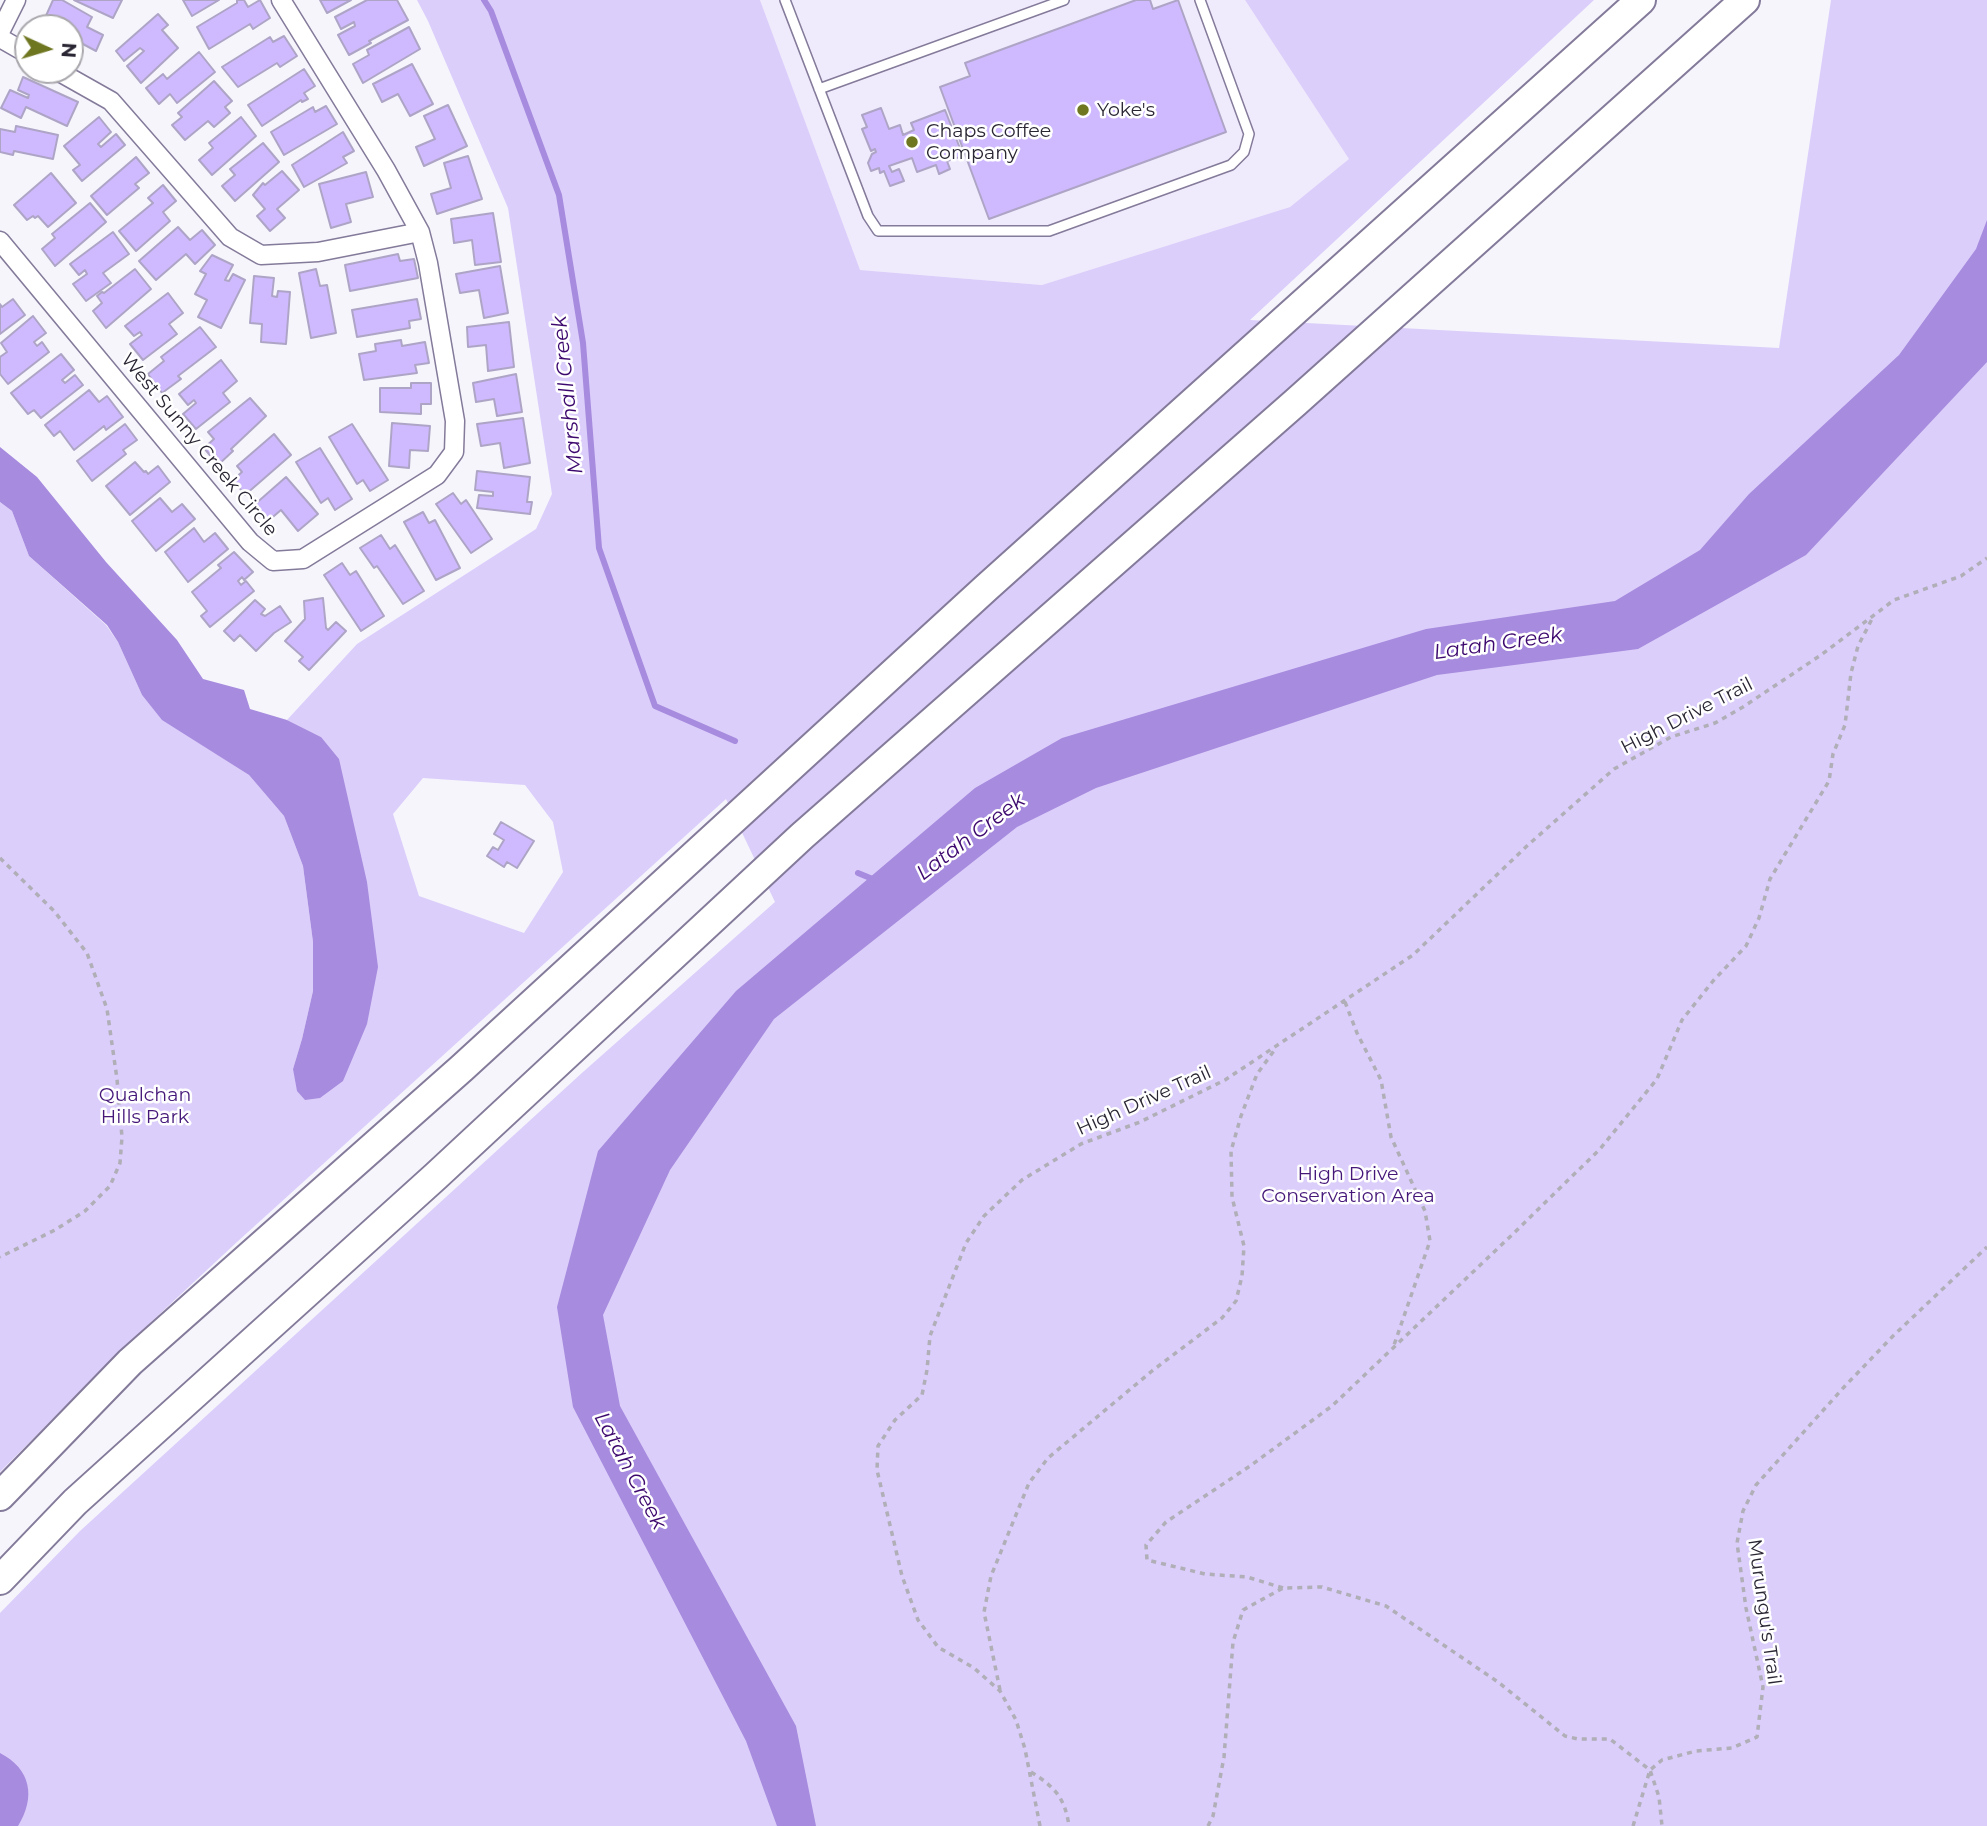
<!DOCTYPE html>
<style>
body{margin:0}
#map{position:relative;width:1987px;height:1826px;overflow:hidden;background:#f6f5fc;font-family:Montserrat,sans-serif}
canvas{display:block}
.north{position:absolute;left:14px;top:14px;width:70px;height:70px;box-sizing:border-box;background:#fff;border:2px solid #aaa8ad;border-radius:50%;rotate:94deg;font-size:19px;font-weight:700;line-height:28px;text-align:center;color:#2a2633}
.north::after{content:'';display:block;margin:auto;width:24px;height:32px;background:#6f7620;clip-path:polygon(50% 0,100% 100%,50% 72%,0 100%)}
</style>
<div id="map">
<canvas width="1987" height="1826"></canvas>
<div class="north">N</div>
</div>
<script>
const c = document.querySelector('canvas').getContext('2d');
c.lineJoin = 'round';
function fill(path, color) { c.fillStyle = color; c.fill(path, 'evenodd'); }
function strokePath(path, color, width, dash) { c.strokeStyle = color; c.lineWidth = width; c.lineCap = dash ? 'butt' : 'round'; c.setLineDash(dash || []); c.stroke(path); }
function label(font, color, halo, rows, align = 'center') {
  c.font = font + ' Montserrat,sans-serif'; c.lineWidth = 5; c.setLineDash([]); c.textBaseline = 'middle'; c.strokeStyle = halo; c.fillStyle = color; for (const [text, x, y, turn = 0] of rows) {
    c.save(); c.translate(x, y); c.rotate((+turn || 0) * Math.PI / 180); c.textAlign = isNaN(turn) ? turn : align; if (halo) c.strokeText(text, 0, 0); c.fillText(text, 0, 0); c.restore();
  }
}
const built = new Path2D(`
 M760,0H1245L1350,159L1290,207L1043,285L859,270Z`);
const green = new Path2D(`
 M417,0H760L860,270L1042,285L1290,207L1349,159L1245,0H1594L1250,320L1779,348L1831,0H1987V1826H0V1613L80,1531L583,1072L775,902L726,799L237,1242L122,1349L0,1472V502L12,511L29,556L106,625L118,642L142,695L162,719L249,775L284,816L303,866L313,942V991L302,1039L293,1069L320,1098L321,737L287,720L357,644L536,529L552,494L508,208L428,21ZM423,778L525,785L553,822L563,872L524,933L419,896L393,814Z`);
const water = new Path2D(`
 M1987,220V362L1806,555L1638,649L1437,675L1096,788L1017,827L774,1019L670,1170L603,1315L620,1406L796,1726L816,1826H777L746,1741L573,1407L557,1307L598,1151L736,991L975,788L1062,738L1426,629L1615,601L1700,550L1749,494L1899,355L1976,249Z
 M0,447L37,477L106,562L177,640L203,679L244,690L250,709L287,720L321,737L339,759L367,882L378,967L367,1024L343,1081L320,1098L305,1100L297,1091L293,1069L302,1039L313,991V942L303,866L284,816L249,775L162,720L142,695L118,642L107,625L29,556L12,511L0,502Z
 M0,1753C31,1769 36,1797 18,1826H0Z`);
const stream = new Path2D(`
 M484,0L491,11L559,195L583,343L599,548L655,706L735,741
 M858,873L875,880`);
const building = new Path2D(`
 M53,0H62L92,17L87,27L103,35L96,51L81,43L77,51L70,48V28H49L51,24L57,27L58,24L45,18Z
 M74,0H122L113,18Z
 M183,0H219L192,16Z
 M244,0L248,7L260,0L270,18L253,29L250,24L209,49L197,27L237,3V0Z
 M320,0H351L327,13Z
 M367,0H397L408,20L369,41L371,43L349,55L338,35L355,26L354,22L341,29L335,17Z
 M1136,0H1150L1153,9L1178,0L1226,132L989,219L940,87L970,76L965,63Z
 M158,14L168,25L162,30L178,48L141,83L127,66L144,51L140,48L124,61L116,51Z
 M409,27L420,49L363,83L353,64L369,55L367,50Z
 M284,36L297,56L280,67L277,63L238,87L222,67L270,37L273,42Z
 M199,52L215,72L177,103L170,94L159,104L146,88L163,74L167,79Z
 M412,64L433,104L410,116L398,94L382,102L373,84Z
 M304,69L315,86L304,93L308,99L302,102L301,100L262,126L248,105Z
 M23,77L78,102L67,126L26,107L21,118L1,108L10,90L28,98L29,95L18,90Z
 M214,81L232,101L225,107L230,113L214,127L208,121L185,140L172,125L182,117L178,113Z
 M448,105L467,146L424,166L416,147L435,139L424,116Z
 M326,106L337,124L284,155L271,132L313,107L315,112Z
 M881,108L889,129L900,125L903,135L914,130L911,123L945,110L963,156L947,161L950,169L939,174L936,165L917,172L912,158L889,166L892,172L899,169L904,181L890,186L884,171L880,173L879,168L871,171L868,163L872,154L876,152L875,149L871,151L862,129L867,127L862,115Z
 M99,117L111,132L98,144L101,147L116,134L125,145L82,181L73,170L80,165L64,146Z
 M241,117L256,136L212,175L199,160L213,148L209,143Z
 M16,126L58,135L53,159L14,151L13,155L0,152V129L15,132Z
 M343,132L354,151L343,157L347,163L304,187L292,165Z
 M263,143L279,162L235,201L222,186L235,175L230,169Z
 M468,156L482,199L437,214L431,194L451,188L444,163Z
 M136,157L149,173L135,184L139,188L107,215L91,196Z
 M282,171L299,190L277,209L285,218L270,231L257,216L265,209L253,195L263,183L265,185Z
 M366,172L373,197L346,204L351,222L331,228L319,184Z
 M51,173L76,203L48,227L38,216L35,218L33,216L27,220L14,205Z
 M163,185L176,201L163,212L170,221L136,251L119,231L153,203L148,198Z
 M90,203L106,222L55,266L42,249L55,238L52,234Z
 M493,213L501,262L475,265L472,240L454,243L451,219Z
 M178,227L190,240L202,230L215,245L195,264L186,254L156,280L139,261Z
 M113,232L129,254L103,273L111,283L86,301L73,284L87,274L85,270L79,275L70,264Z
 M398,254L400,261L414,259L418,278L350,291L345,265Z
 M212,255L233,265L225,280L229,281L233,274L245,280L221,328L198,317L207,300L195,294L206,274L200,271Z
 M500,266L508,313L484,318L479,290L460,293L456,274Z
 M135,269L151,289L106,328L93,311L102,303L97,296L102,292L104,293Z
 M316,269L320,286L327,285L336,333L311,338L299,273Z
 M254,276L274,278L272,296L277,297L278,291L290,292L286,344L261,342L262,324L250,323Z
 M168,293L183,313L169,324L177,334L143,360L130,344L142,335L140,332L134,336L125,326Z
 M13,299L25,315L0,334V304L2,307Z
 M417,299L421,319L409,321L410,328L357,337L352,310Z
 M33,316L46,333L34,342L37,346L42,342L49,352L8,384L0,374V357L7,352L1,343Z
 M509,322L514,367L488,371L486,345L468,347L467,327Z
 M200,327L216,347L178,376L181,379L162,393L148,374L164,361L161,357Z
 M401,340L402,346L425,342L429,363L415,365L417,373L364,380L359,354L376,351L375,344Z
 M61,354L74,370L62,380L65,383L75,375L83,385L41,418L34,410L28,414L11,393Z
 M221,360L237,381L223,393L230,402L196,429L183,414L196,403L194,400L188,405L179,394Z
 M516,374L522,412L497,416L494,399L476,402L473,383Z
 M411,383H431V404H421V414L380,412V388H411Z
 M89,390L99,402L107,396L123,417L106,430L104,426L74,450L60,431L54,436L45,425Z
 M250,398L266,416L231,449L233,451L218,465L204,448L214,439L208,432Z
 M523,418L530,463L504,468L500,443L481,446L477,424Z
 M392,423L430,426L428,451L410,450L409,468L389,466Z
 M125,424L137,440L123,450L126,454L92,481L77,461Z
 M352,424L388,480L370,491L363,480L357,484L329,437Z
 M274,434L291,455L245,495L233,480L242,472L237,466Z
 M320,448L352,499L335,510L328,498L321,503L296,462Z
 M135,462L144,472L146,471L148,474L158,466L170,482L130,515L106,486Z
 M477,471L530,477L527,502H532L530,514L477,508L479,495L493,496V492L475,490Z
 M286,477L318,514L298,531L281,510L267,522L253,506Z
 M453,493L461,504L466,500L492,539L471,553L436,504Z
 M160,498L172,512L182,504L195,519L156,551L132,521Z
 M423,512L429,523L435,520L460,568L436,580L404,522Z
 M194,528L204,542L215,533L228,549L188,582L165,552Z
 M381,535L390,549L395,545L424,591L403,604L377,566L374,568L360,548Z
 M234,552L253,572L244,580L242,577L238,581L241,585L246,581L254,591L210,627L201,616L207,611L192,592L221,568L218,565Z
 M342,563L350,575L356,571L384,616L361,631L324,575Z
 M323,598L326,628L328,630L336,622L346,631L309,670L299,661L303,657L285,641L305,619L304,601Z
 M255,600L265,609L261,614L265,616L280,606L291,622L274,633L256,651L240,635L234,641L224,631Z
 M501,822L534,841L517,868L507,862L504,867L487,856L493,847L498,850L504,840L494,834Z`);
const path = new Path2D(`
 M0,858L54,911L87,953L107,1009L117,1079L122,1137L120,1163L110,1186L85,1211L55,1230L0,1257
 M1345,1002L1357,1033L1381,1080L1391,1137L1425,1211L1430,1241L1394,1345
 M1283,1588L1247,1577L1205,1574L1147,1560L1146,1545L1166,1522L1250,1466L1332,1406L1515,1232L1600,1149L1657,1079L1682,1020L1713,981L1746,946L1759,918L1770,879L1829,781L1833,754L1845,725L1851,673L1858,646L1873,617
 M1000,1690L984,1612L991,1576L1029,1483L1048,1458L1152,1371L1222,1318L1236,1301L1242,1276L1244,1246L1232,1197L1231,1151L1241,1116L1257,1074L1276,1048
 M1031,1772C1055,1787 1065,1798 1069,1826
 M1040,1826L1025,1749L1016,1720L1000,1691L974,1668L938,1647L918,1620L902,1576L877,1470L878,1446L895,1420L922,1395L927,1370L930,1336L966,1243L984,1216L1022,1180L1081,1144L1140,1122L1225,1080L1413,955L1528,845L1614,769L1671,737L1715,723L1743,707L1821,655L1894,600L1961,576L1987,558
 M1208,1826L1213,1816L1224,1757L1233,1642L1243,1610L1283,1588L1322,1587L1386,1606L1498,1682L1565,1736L1578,1739H1610L1650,1770L1659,1797L1662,1826
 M1633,1826L1650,1770L1662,1760L1696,1751L1732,1748L1757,1737L1763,1687L1746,1608L1737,1543L1743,1511L1756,1485L1845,1386L1893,1336L1987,1247`);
const service = new Path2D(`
 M785,0L868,216L878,231H1049L1231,165L1244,152L1249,134L1200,0
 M819,89L1064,0`);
const minor = new Path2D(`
 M0,32L16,0
 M0,38L28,54
 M56,70L111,101L230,237L261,255L318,252L420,232
 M0,241L250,542L273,561L303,559L437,475L454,452L455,421L428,263L420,232L386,170L281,0`);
const trunk = new Path2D(`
 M0,1496L130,1362L462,1068L986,588L1641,0
 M0,1580L75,1502L436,1176L802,836L1296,402L1745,0`);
const markers = [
 [1083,110,7,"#6f7620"],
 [912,142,7,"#6f7620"]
];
const poiNames = [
 ["Yoke's",1097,110],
 ["Chaps Coffee",926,131],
 ["Company",926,153]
];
const streetNames = [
 ["West Sunny Creek Circle",199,445,50],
 ["High Drive Trail",1687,716,-27],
 ["High Drive Trail",1144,1101,-24],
 ["Murungu's Trail",1764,1612,82]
];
const parkNames = [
 ["Qualchan",145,1095],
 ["Hills Park",145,1117],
 ["High Drive",1348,1174],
 ["Conservation Area",1348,1196]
];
const waterNames = [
 ["Marshall Creek",568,395,-96],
 ["Latah Creek",1498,644,-8],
 ["Latah Creek",971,837,-37],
 ["Latah Creek",630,1471,62]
];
fill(built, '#f0ebfc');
fill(green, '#dbcefa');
fill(water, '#a78bde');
strokePath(stream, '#a78bde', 6);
fill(building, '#cfb9ff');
strokePath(building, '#aea5c6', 2);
strokePath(service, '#847a9a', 12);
strokePath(minor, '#847a9a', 21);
strokePath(trunk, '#847a9a', 32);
strokePath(path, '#b0aeb7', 3.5, [5, 5]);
strokePath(service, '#fff', 9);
strokePath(minor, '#fff', 18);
strokePath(trunk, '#fff', 28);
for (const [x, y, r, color] of markers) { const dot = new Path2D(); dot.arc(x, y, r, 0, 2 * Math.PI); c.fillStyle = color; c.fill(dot); strokePath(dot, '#fff', 2.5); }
label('19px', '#2a2633', '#fff', poiNames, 'left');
label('19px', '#2a2633', '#fff', streetNames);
label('19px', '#441779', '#fff', parkNames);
label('italic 21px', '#3c086e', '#fff', waterNames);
</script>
